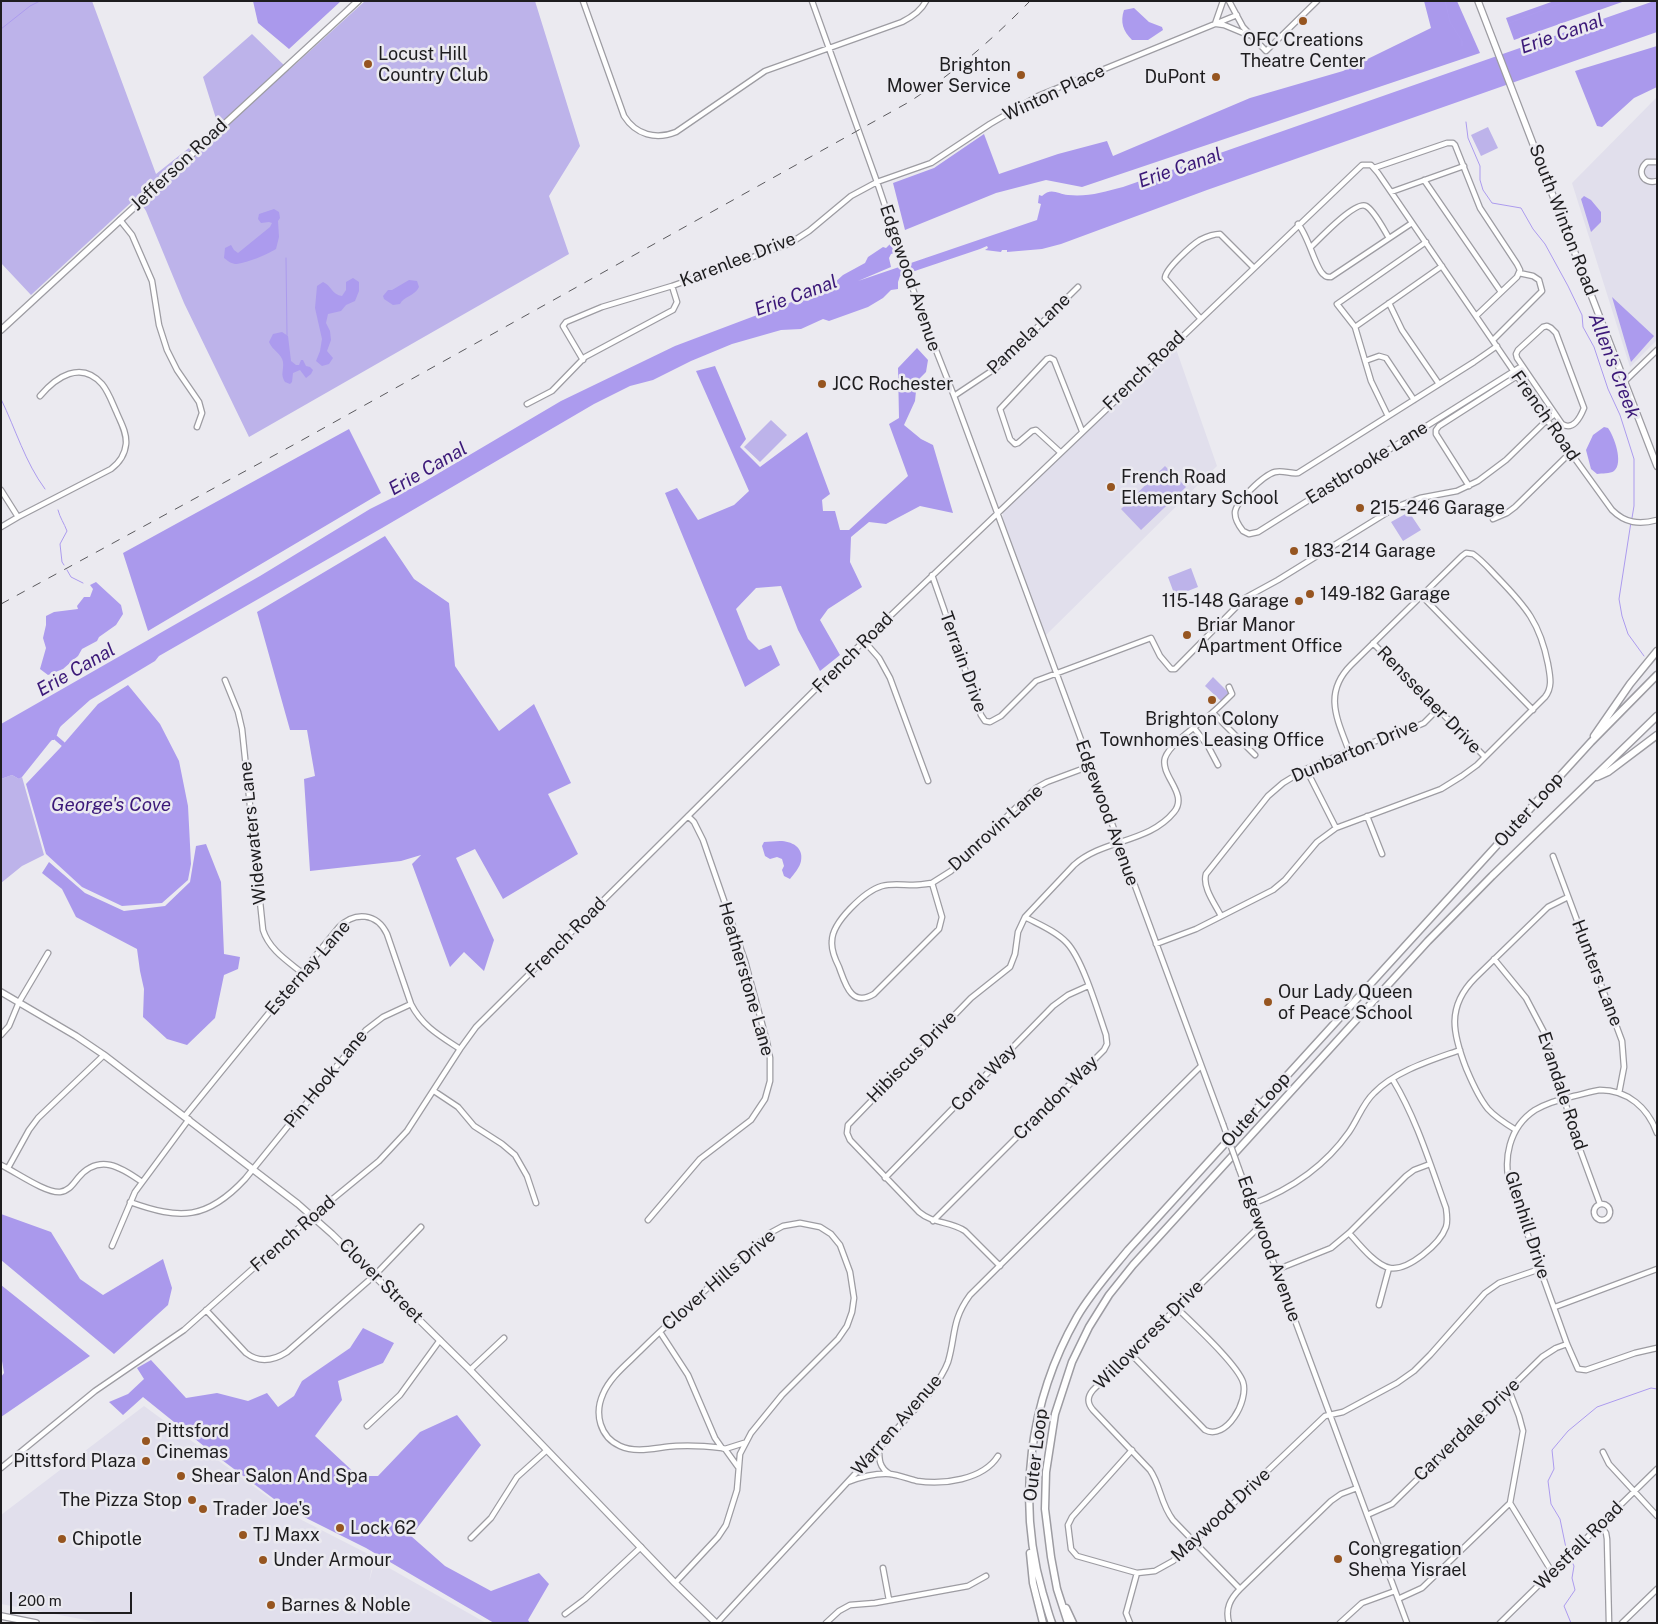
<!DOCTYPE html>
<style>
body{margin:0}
#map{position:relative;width:1658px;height:1624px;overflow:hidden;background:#ebeaf0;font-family:"Public Sans",sans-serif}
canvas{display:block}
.frame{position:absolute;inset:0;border:2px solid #1e1d1f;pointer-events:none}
.scale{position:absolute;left:10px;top:1592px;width:122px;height:22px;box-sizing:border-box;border:2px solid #1e1d1f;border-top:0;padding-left:6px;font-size:15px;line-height:18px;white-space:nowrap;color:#1e1d1f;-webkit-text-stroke:4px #ebeaf0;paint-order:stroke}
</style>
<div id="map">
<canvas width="1658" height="1624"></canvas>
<div class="frame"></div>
<div class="scale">200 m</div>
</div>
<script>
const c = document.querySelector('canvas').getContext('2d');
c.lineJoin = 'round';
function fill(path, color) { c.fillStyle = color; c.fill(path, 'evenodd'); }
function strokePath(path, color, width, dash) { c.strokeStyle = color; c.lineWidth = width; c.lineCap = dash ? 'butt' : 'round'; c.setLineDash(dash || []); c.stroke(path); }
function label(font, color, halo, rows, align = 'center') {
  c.font = font + ' "Public Sans",sans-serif'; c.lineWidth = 5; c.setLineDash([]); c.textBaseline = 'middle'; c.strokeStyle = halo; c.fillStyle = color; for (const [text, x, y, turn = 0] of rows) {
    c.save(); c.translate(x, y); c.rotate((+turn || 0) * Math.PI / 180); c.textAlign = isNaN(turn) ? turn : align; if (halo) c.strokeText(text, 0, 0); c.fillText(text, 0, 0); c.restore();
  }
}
const built = new Path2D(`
 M1657,97V340L1630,367L1572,183Z
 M1175,346L1217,466L1045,636L1003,519V512Z
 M144,1406L294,1516L374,1557L369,1582L375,1560L486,1623H102L1,1604V1515Z`);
const green = new Path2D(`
 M1,1H92L156,174L218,125L203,77L252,34L289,70L365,1H535L580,146L549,196L569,254L249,437L184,303L146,211L137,197L31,295L1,263Z
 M1488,127L1498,148L1481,156L1471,135Z
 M771,420L787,435L760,462L744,447Z
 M1165,466L1186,487L1141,530L1121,509Z
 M1409,512L1421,530L1403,541L1391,522Z
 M1191,568L1198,587L1175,596L1168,577Z
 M1213,677L1229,693L1221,701L1205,686Z
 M12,775L19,779L22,777L44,855L22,866L1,883V779Z`);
const forest = new Path2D(`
 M253,1H341L289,49L258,23Z
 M1424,1H1457L1480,53L1082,187L1046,180L996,193L905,230L893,183L934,168L984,134L999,174L1058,154L1107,141L1113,156L1250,98L1343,71L1431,28Z
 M1554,1H1625L1514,40L1506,18Z
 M1657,46V87L1634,98L1602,127L1597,126L1575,71Z
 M917,348L928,360L926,372L917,381L915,401L904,425L921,439L933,445L953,513L920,506L886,524L869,522L851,537L850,562L862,587L828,609L820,620L840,655L820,671L798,630L781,586L756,588L736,609L748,639L759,650L771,645L780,665L745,687L665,493L677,488L698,520L734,505L749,491L696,371L715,366L746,439L740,447L760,467L807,432L830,494L822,500L823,511H835L840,530H849L908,476L889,424L899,418L898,368Z
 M349,429L381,493L148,631L123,553Z
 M385,536L414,579L449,603L455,666L499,731L534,704L571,783L548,794L578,854L503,899L475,849L456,858L494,940L484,971L464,952L450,967L412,864L421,855L401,861L310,871L304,779L315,776L307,730H290L257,612Z
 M206,844L221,882L224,954L240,957L238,969L224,975L215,1018L187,1045L167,1039L143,1017L144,989L140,971L137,949L76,917L62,889L42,873L49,862L85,893L124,911L165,906L190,882L196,846Z
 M1,1214L51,1232L80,1279L103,1295L163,1259L172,1288L168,1305L114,1354L1,1260Z
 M1,1285L90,1356L1,1417V1377L4,1373L1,1355Z
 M363,1328L394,1343L383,1363L338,1381L342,1400L315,1436L358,1476H378L420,1432L457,1415L481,1445L411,1536L445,1566L491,1591L539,1573L549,1584L528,1620L530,1623H494L366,1548L308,1519L274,1499L210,1451L143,1397L123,1415L109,1402L128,1394L144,1379L137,1368L151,1360L186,1398L217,1393L248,1401L267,1393L278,1407L294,1396L302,1381L350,1348Z`);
const water = new Path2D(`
 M1654,1H1657V32L1207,190L1061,244L1042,249L1007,252V250H1002L1001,252L985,250L988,248L987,246L980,249L900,276L898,282V289L891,290L883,298L868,307L829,321L823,319L801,329L781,330L732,344L691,361L653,380L630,386L594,404L382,528L159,656L155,661L90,700L61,726C57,731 58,736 54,740H52L50,742L22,777L19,779L12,775L1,779V724L260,576L370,509L422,483L561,401L675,346L818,292L832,285L843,275L865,263L868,257L883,247L886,248L891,243L894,253L891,254L889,258L891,267L858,281L1037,220L1041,204L1038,203L1039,195L1042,196C1051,187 1058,194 1068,195C1088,197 1104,192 1123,187Z
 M1134,8L1149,22L1162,27L1163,30L1148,40H1132C1123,31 1120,22 1124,10Z
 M1584,196L1591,200L1601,212V222L1591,232L1581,199Z
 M274,209L279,212L280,218L278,221L279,237L276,249C268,254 245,264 235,264C230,263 228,261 224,258L225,248L231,245L234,250L238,253L270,227L272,223L269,222L261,223L258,219L259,214Z
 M353,278L359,282V291L355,301L346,305L341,311L328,314L326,323L330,331L331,340L327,351L333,358L329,364L322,366L316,361L320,351L322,339L315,308L317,286L323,282C331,285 332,295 342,296L346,290V282Z
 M409,280L417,281L419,287C415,296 404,296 400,304L393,305L384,299L383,296L388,290H392Z
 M1612,297L1654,336L1631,362Z
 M282,332L288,336L291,361L296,365H299L301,360H303L306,366L310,367L313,370L311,374L306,378L300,370L293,373L292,382L290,384L285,382C280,374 284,371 283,362C282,354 272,350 269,342L273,334Z
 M1604,427L1608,428C1614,436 1624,463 1614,471C1610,474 1602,473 1597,474L1591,469L1586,450L1593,435Z
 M96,582L121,605L123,614L116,625L99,637L97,641L82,649L78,656L63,669L48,675L40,669L46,648L43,638L46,625V616L54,612L78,609L77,606L84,597H90L93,589L90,585Z
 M128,685L160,724L179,761L188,806L191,864L188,880L162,903L122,906L82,887L46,854L26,784L60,748L98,704Z
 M780,841C791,841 804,847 801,861C800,867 794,874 790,879L784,876L782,870L784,866L782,859L777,857L770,859L765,856L762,846L764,842Z`);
const stream = new Path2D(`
 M1445,1L1450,22L1462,41V46
 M1509,23L1567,1
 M1,29L30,6L40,1
 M1466,122L1468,138L1480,166V180L1483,190L1492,203L1521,208L1533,229L1545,244L1568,286L1582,315L1583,327L1594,347L1608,389L1620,415L1634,459V506L1632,518
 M286,258L287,335
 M1,399C16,430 25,462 45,489
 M58,510C60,518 64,523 67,531L60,544L62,562L64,565
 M1631,522L1619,599L1622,616L1628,634L1644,656
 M67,570L71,577L83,583
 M1566,1548L1560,1519L1551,1504L1548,1481L1554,1469L1552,1450L1568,1431L1597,1407L1651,1388L1657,1389
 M1571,1623L1564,1606L1575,1590L1572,1578L1574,1566L1572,1562`);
const canal = new Path2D(`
 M56,738L63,744`);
const minor = new Path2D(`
 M583,1L624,116C636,135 656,140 676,132L765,71L902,22C912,17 921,11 926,1
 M812,1L877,182L919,307L954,396L1223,1124
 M1229,1L1243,27L1266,51L1317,1
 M1215,24L1223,1
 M1217,24L1224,25L1248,35
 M1657,162H1647C1636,171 1643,185 1657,181
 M1374,168L1447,143H1453L1455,145L1480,208L1517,264L1520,270L1517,277L1476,316
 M1424,180L1501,292
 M1391,192L1464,166
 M120,220L132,235L152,281L159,325L167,350L177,370L199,402L202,413L197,427
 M1298,224C1309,237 1315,267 1323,274C1326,277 1327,277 1331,277L1412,223
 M1311,247C1319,239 1356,200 1366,206C1374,210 1384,230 1389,238
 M1389,303L1402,330L1439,384
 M1200,318L1165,278C1165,269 1192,245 1200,240C1206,237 1214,234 1220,234L1253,267
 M1547,326L1551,328L1556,333L1584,408C1580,418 1573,431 1562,424L1517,358L1516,354L1518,350L1543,327Z
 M1355,327L1442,266
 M1493,340L1542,291L1539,280L1533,276L1519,273
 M1497,346L1474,362L1298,473C1290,474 1283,470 1275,472C1264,475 1235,502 1235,513C1235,520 1239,526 1243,531L1249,534L1258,532L1522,366
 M583,360L563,326L566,322L602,307L672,286L789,244L809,231L851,196L877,182L931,163L990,124L1038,96L1237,15
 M1365,361L1379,356L1386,358L1414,400
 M1624,382L1657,350
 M954,396L996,368L1078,287
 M527,404L552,391L585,357L673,310L677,302L672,286
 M1388,416L1371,381L1355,327L1337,304L1426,242
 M1060,452L1036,430L1032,431L1018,443L1015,444L1010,439L1000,409L1047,359L1050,358L1054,360L1082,431
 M1469,486L1436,434V430L1439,426L1517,376
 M1,490L18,517
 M1493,519L1507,513L1515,507L1570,453
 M1,527L18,517L111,469C119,463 125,454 126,444C127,432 120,421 116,411C112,402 108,391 102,384C81,360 56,377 40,396
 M932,575L981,715L985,721L990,722L1001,716L1036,681L1151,638L1160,656L1171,669H1175L1245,598L1278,580L1396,507L1420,498L1457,491L1478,481L1506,460L1547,420L1555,414
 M1421,595L1533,710
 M864,641L879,658L890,678L928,781
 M1373,643L1485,757
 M225,680L238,712L242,729L263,930C269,949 286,960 301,972
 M1213,713L1255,755
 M1194,728L1208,746L1218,765
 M1306,769L1336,828
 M1367,816L1382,854
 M1553,856L1622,1041L1624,1067L1619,1093
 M932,883L942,917L939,929L874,994C851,1008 845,983 839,967C835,959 831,950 832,941C832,922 865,891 882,886C892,883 903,885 913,885C919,885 926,884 932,883Z
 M932,883L951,871L1036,788L1047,782L1090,766
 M1221,916C1215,904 1202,887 1206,874L1268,796L1283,783L1306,769L1349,751L1417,726L1424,723L1438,709
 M1156,944L1196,929L1273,890L1285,880L1317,842L1336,828L1441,789L1462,776L1477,765L1545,697C1553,687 1550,676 1548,664C1540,623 1526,607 1498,578C1490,570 1483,561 1473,554L1466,553L1462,556L1351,665C1323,693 1337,719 1349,751
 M1494,959L1526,998L1546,1036L1575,1136L1600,1204
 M1,1035L9,1026L19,1002L48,953
 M434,1091L458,1107L474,1126L502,1144L515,1155L527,1176L536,1203
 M185,1116L339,927C355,911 377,913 387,934L411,1004C422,1026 440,1036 460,1049
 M1516,1130C1506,1124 1496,1118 1488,1109C1478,1097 1472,1082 1466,1068C1453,1034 1446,1007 1475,978L1548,907L1568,897
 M1657,1133C1648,1108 1628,1090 1600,1090C1592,1091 1583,1094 1574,1096C1561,1099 1547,1103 1535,1110C1509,1127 1502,1160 1511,1188L1567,1344L1578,1369L1586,1370L1635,1353L1657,1348
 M1,1165C16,1172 45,1193 60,1192C69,1191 73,1184 78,1178C99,1153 121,1167 142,1182
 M8,1168L29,1130L38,1118L104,1055
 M1239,1169L1407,1623
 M885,1178L1053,1006L1068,995L1088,986
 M130,1202C180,1220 207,1220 245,1179L366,1030L383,1017L411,1004
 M1252,1204C1292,1189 1325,1166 1349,1132C1358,1119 1363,1103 1374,1093C1395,1071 1432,1060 1460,1050
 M1594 1212a8 8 0 1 1 16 0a8 8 0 1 1-16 0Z
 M648,1220L700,1159L751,1120L765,1099L770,1081V1058L767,1042L745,961L703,840L694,822L688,816
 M933,1221L1104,1050L1107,1044L1106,1035C1098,1012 1083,960 1067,943C1056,931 1038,924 1025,917
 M1349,1233C1358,1243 1376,1266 1390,1268C1408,1271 1440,1244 1446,1227C1448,1221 1447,1215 1446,1208C1430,1164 1417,1120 1393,1080
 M112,1246L135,1192L189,1119
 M1000,1266L965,1231C950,1221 933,1224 919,1212L850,1140L847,1133L848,1125L971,998L1010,967L1015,954L1018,932L1025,917L1074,865C1103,839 1149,843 1174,812C1189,794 1160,776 1165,758C1170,743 1200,724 1212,713C1219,707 1225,701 1232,694L1229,687
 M1276,1270L1331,1248L1349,1233L1406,1176L1414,1170L1430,1164
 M1379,1305L1389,1268
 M1555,1307L1657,1269
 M206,1310L246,1353C259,1363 273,1361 287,1352L375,1275L421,1227
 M660,1332L688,1375L715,1438L722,1448
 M1130,1353L1205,1430C1226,1441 1249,1401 1243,1382C1237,1364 1192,1323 1177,1308
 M470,1370L504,1338
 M1509,1390L1519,1416L1523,1431L1510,1503L1552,1572
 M367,1426L400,1395L440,1340
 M879,1448C879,1459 879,1468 890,1474
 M725,1449L744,1443
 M1132,1450L1072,1517L1068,1525L1071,1549L1077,1556L1137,1573L1155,1571L1173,1561L1325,1416L1343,1412L1397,1383L1414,1371L1430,1355L1485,1293L1499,1283L1540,1269
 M1603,1452L1609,1464L1657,1516
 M1,1468L95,1391L184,1330L312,1216L379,1161L407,1131L460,1049L476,1027L864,641L1362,165H1371L1378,173L1547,420L1612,510C1625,523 1639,525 1657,520
 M848,1482C861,1477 876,1473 890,1474C899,1475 908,1479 917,1481C943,1485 983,1480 998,1456
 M1367,1515L1392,1504L1542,1357L1556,1348L1567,1344
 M1600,1525L1606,1533L1607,1539L1609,1623
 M471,1538L491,1518L517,1477L547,1450
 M883,1568L889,1600
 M675,1583L718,1537L726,1525L737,1490L740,1454L751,1433L782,1395L838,1339L847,1326L852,1312L854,1298L850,1272L840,1245L831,1234L820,1227L800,1223L783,1226L770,1233C726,1272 681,1310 640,1351C627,1364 610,1377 603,1394C594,1414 600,1437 620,1446C637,1454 658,1447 676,1446C691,1445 706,1446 722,1448L725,1449L738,1467
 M1240,1589L1173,1520C1160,1503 1161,1486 1150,1470L1093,1410C1087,1403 1087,1397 1093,1390L1260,1226
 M1398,1599L1422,1588L1510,1503
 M565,1614L585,1599L641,1547
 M717,1623L930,1393C937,1383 944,1373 948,1362C956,1335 951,1321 970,1295L1201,1066
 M826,1623L839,1611L850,1605L875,1603L968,1586L986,1576
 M1130,1623L1126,1613L1137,1573
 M1229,1623C1225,1609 1230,1599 1240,1589L1331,1501L1341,1494L1357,1488
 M1340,1623L1362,1603L1395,1591
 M1500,1623L1657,1469
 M1622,1623L1657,1589`);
const major = new Path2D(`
 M1478,1L1657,466
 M1,330L358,1
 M1,992L76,1036L104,1055L298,1204L332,1234L470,1370L675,1583L716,1623
 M1,1616L36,1623`);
const highway = new Path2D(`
 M1594,736L1630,684L1657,651
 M1597,777L1608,772L1657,735
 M1030,1553L1033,1583L1043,1623
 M1066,1608L1073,1623
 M1052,1623C1048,1613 1046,1603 1043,1594C1016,1501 1029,1401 1077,1317C1091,1293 1110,1272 1128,1250L1591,742L1657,675
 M1068,1623L1057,1589L1051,1557L1045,1509L1046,1472L1055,1414L1072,1362L1089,1327L1109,1295L1133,1265L1428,941L1492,876L1657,716`);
const rail = new Path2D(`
 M1,604L295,444L909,102C954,73 993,39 1030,1`);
const minorBridge = new Path2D(`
 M1223,1124L1239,1169`);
const markers = [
 [1303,21,5,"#965520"],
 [368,64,5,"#965520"],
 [1021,75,5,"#965520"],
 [1216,77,5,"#965520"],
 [822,384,5,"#965520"],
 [1111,487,5,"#965520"],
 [1360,508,5,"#965520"],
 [1294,551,5,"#965520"],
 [1310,594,5,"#965520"],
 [1299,601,5,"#965520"],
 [1187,635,5,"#965520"],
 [1212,700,5,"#965520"],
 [1268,1002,5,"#965520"],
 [146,1441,5,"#965520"],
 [146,1461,5,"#965520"],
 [181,1476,5,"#965520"],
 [192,1500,5,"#965520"],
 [203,1509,5,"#965520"],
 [340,1528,5,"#965520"],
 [243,1535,5,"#965520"],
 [62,1539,5,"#965520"],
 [1338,1559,5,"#965520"],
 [263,1560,5,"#965520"],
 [271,1605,5,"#965520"]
];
const poiNames = [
 ["OFC Creations",1303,40,"center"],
 ["Theatre Center",1303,61,"center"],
 ["Locust Hill",378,54],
 ["Country Club",378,75],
 ["Brighton",1011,65,"right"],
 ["Mower Service",1011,86,"right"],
 ["DuPont",1206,77,"right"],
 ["JCC Rochester",832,384],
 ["French Road",1121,477],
 ["Elementary School",1121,498],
 ["215-246 Garage",1370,508],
 ["183-214 Garage",1304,551],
 ["149-182 Garage",1320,594],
 ["115-148 Garage",1289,601,"right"],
 ["Briar Manor",1197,625],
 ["Apartment Office",1197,646],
 ["Brighton Colony",1212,719,"center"],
 ["Townhomes Leasing Office",1212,740,"center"],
 ["Our Lady Queen",1278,992],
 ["of Peace School",1278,1013],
 ["Pittsford",156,1431],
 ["Cinemas",156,1452],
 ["Pittsford Plaza",136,1461,"right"],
 ["Shear Salon And Spa",191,1476],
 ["The Pizza Stop",182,1500,"right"],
 ["Trader Joe's",213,1509],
 ["Lock 62",350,1528],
 ["TJ Maxx",253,1535],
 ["Chipotle",72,1539],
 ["Congregation",1348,1549],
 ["Shema Yisrael",1348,1570],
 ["Under Armour",273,1560],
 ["Barnes & Noble",281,1605]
];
const streetNames = [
 ["Winton Place",1054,93,-25],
 ["Jefferson Road",179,165,-43],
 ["South Winton Road",1563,220,69],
 ["Karenlee Drive",738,260,-21],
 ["Edgewood Avenue",910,278,71],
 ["Pamela Lane",1029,334,-44],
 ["French Road",1144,371,-44],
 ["French Road",1545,416,55],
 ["Eastbrooke Lane",1367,463,-32],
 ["French Road",853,653,-45],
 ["Terrain Drive",963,662,70],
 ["Rensselaer Drive",1429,700,46],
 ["Dunbarton Drive",1355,751,-23],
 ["Outer Loop",1529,810,-48],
 ["Edgewood Avenue",1107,813,70],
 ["Dunrovin Lane",996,828,-42],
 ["Widewaters Lane",253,833,-96],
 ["French Road",566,938,-45],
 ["Esternay Lane",308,968,-49],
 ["Hunters Lane",1597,973,69],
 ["Heatherstone Lane",746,979,74],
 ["Hibiscus Drive",912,1057,-46],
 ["Coral Way",984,1078,-46],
 ["Pin Hook Lane",326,1079,-51],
 ["Evandale Road",1562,1091,72],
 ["Crandon Way",1056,1098,-45],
 ["Outer Loop",1256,1110,-48],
 ["Glenhill Drive",1527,1225,72],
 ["French Road",293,1234,-41],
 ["Edgewood Avenue",1269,1249,70],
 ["Clover Hills Drive",719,1280,-41],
 ["Clover Street",381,1281,45],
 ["Willowcrest Drive",1149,1335,-45],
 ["Warren Avenue",897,1425,-49],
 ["Carverdale Drive",1467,1430,-44],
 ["Outer Loop",1036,1455,-83],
 ["Maywood Drive",1221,1515,-43],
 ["Westfall Road",1579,1546,-45]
];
const waterNames = [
 ["Erie Canal",1562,34,-19],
 ["Erie Canal",1180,168,-19],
 ["Erie Canal",796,296,-20],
 ["Allen's Creek",1614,366,69],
 ["Erie Canal",428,469,-30],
 ["Erie Canal",76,670,-30],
 ["George's Cove",111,805]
];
fill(built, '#e1dfec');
fill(green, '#bdb3ea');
fill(forest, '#aa99ec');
fill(water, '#ac9bee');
strokePath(stream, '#ac9bee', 1);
strokePath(canal, '#ac9bee', 4.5);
strokePath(minor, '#9d9ca2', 7);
strokePath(major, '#9d9ca2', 8);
strokePath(highway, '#9d9ca2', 9);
strokePath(minor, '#fff', 4.5);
strokePath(major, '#fff', 5.5);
strokePath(highway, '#fff', 6);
strokePath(rail, '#5b5a5e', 1, [9, 9]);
strokePath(minorBridge, '#9d9ca2', 7, []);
strokePath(minorBridge, '#fff', 4.5);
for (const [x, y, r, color] of markers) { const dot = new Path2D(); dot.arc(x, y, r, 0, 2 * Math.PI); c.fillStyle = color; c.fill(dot); strokePath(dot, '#ebeaf0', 2); }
label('18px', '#1e1d1f', '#ebeaf0', poiNames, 'left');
label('18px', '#1e1d1f', '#ebeaf0', streetNames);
label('italic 19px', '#3b1878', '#ebeaf0', waterNames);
</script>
